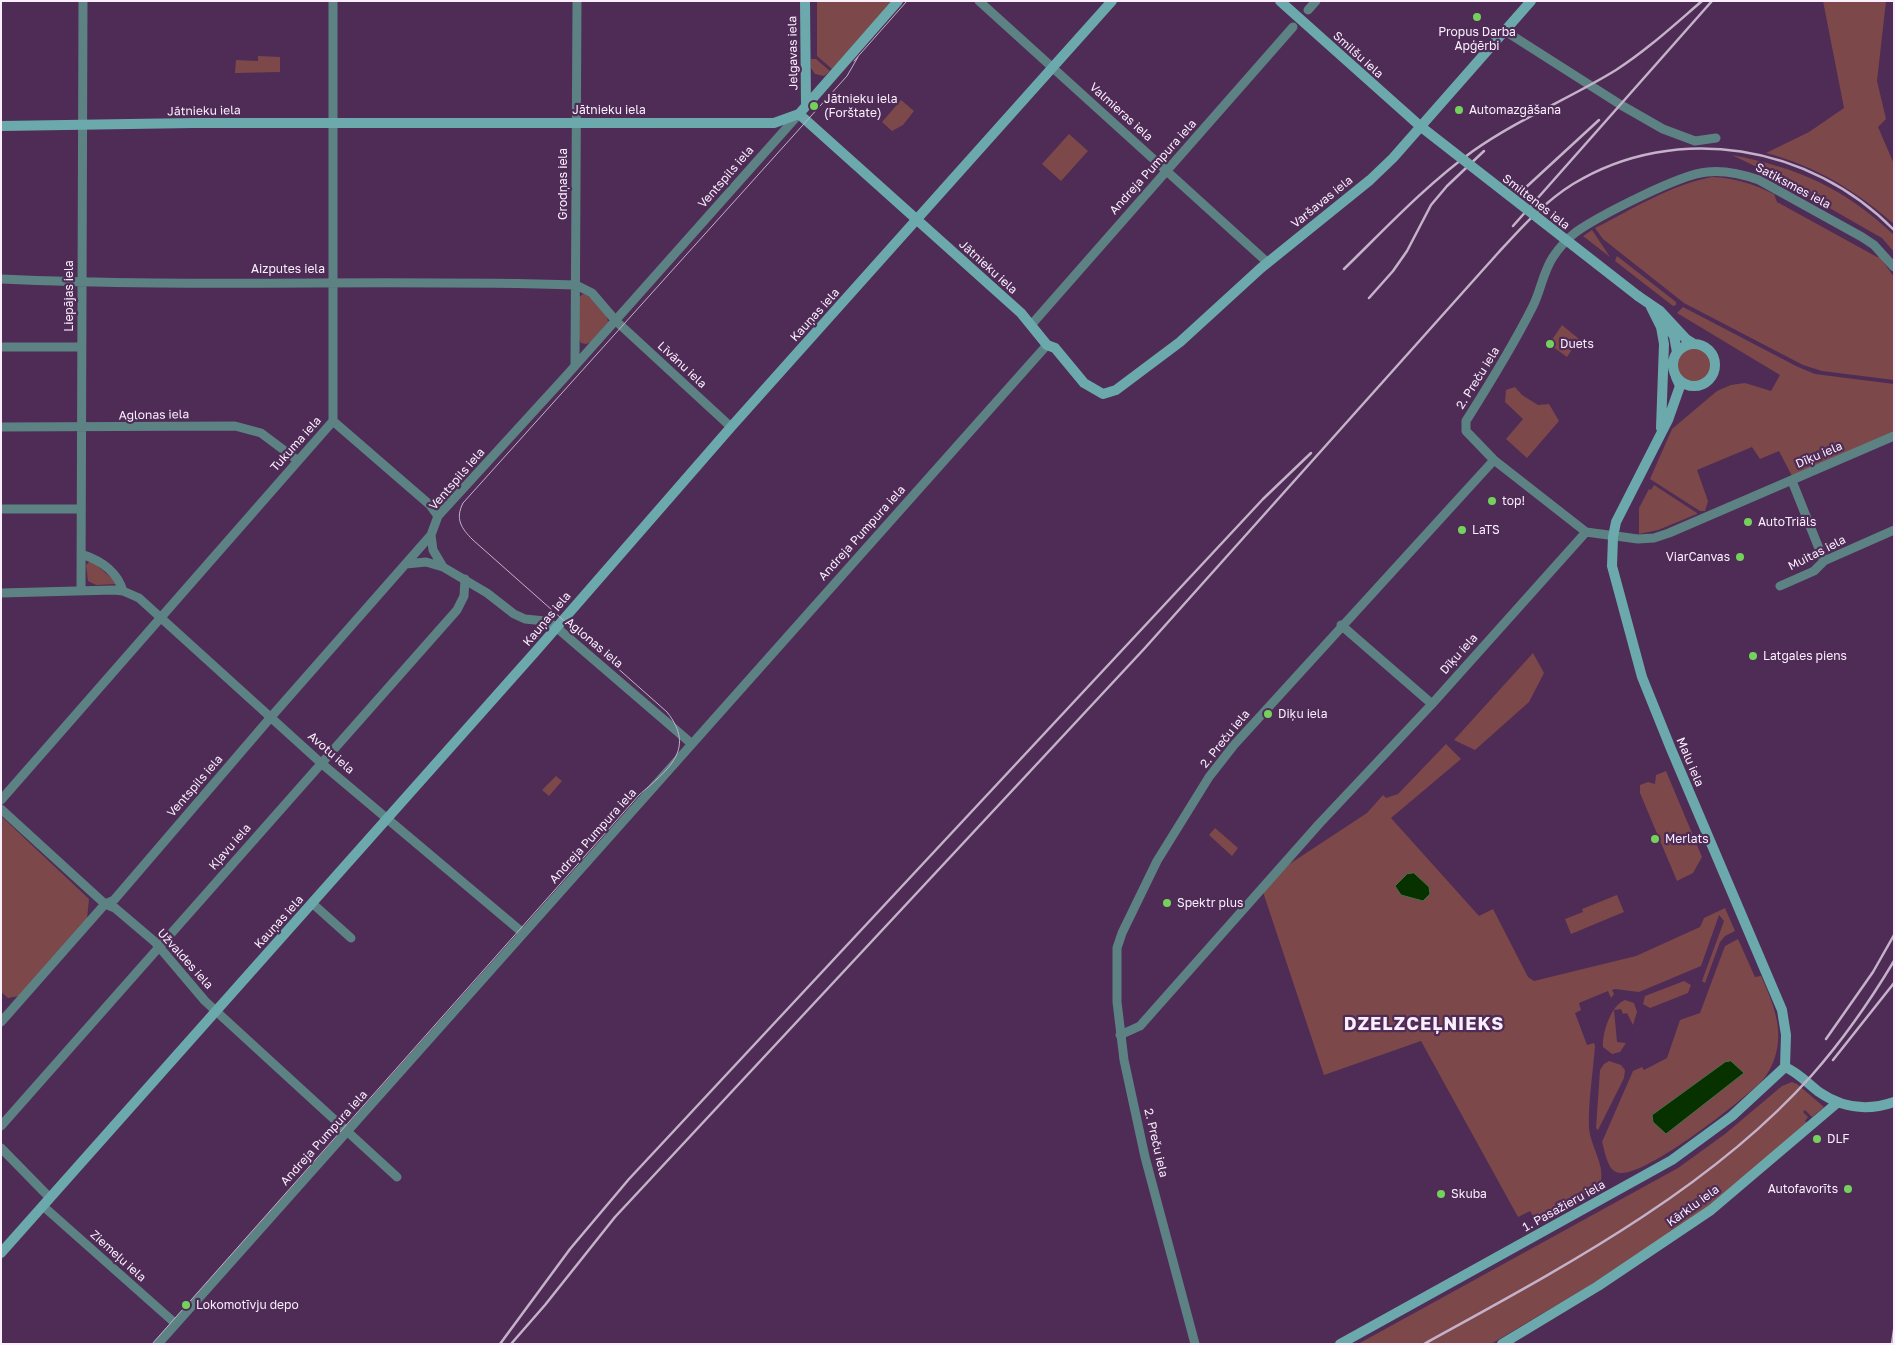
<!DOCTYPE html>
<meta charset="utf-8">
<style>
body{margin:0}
#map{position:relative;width:1895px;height:1345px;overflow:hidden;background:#4e2c56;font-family:"Golos Text",sans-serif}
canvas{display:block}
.frame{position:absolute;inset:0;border:2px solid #fbeefe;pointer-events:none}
</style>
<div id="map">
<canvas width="1895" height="1345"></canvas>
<div class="frame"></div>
</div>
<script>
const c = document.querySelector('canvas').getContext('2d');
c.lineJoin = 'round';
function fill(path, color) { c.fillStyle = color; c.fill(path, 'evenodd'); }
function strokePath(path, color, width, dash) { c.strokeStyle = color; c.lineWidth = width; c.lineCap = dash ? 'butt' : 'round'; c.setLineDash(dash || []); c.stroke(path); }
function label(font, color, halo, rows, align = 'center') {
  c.font = font + ' "Golos Text",sans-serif'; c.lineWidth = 4.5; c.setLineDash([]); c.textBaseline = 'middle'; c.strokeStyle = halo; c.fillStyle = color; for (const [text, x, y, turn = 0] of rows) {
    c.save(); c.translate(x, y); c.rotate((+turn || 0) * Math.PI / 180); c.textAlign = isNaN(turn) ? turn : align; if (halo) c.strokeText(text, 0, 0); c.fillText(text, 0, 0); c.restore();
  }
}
const green = new Path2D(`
 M817,1H892L832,69L817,56Z
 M1823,1H1886L1877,81L1886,119L1878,127L1894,164V224C1856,191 1816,166 1766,153L1809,132L1844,108Z
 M258,56L280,57V72L235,73L236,60L258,61Z
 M811,59H816L830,71L824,76L815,74L811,68Z
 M901,100L914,111L903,125L892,131L882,122Z
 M1069,134L1088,151L1061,181L1042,164Z
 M1732,155C1799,168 1844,188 1894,235V252L1882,238L1866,229L1767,172Z
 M1712,177C1736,178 1753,184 1774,194L1777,202L1877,257H1880L1894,277V380L1822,371L1803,365L1684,303L1603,239L1595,228C1633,209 1670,185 1712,177Z
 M1592,230L1610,257L1583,236Z
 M1617,256L1676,302V305L1673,306L1615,261Z
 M583,294C592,296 608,312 608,322L591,342L586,344L581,343L579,339V297Z
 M1683,307L1798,367L1815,374L1894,384V432L1792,476L1779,451L1760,459L1752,447L1697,470L1708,501L1705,511H1700L1650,479L1672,429L1717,391L1731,385L1745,383L1771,391L1780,375L1677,313Z
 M1562,325L1579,339L1567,357L1549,344Z
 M1676 366a18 18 0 1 1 36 0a18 18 0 1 1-36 0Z
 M1515,387L1522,395L1538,405L1549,404L1559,421L1527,458L1506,439L1523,419L1505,402L1506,390Z
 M1654,485L1697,513V514L1658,530L1639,534V508L1649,489L1651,490Z
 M89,562H93L116,582V584L96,585L88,581L86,565Z
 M1533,653L1544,673L1529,702L1475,750L1454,740Z
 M1446,744L1461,759L1391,818L1479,916L1493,909L1528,977L1534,981L1636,956L1700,927L1704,918L1725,908L1735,931L1725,936L1720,942L1705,983L1702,981L1724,921L1719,915L1701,966L1639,992L1615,989L1612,990L1614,994L1611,998L1608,991L1579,1003L1581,1010L1575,1013L1587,1045L1594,1043L1595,1046C1593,1073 1588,1102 1589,1128C1591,1150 1611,1172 1596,1192L1590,1186L1588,1193L1537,1222L1530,1211L1518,1217L1421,1041L1324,1075L1263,892L1288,865L1367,813L1383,795L1386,798L1398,794Z
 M1666,771L1702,857L1693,873L1677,881L1640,793V785L1648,782L1655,784L1656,775Z
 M556,776L562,781L549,796L542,790Z
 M1,816L89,899L87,919L19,996L8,998L1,992Z
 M1215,828L1238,848L1232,856L1209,835Z
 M1617,895L1624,912L1571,934L1565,919L1583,912L1582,909Z
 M1738,939L1755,977L1761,976C1773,1003 1785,1030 1774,1060C1771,1068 1766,1077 1760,1083C1741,1101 1639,1183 1616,1172C1607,1168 1605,1151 1602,1142L1633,1071L1642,1067L1644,1070L1667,1058L1680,1020L1700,1013L1725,946Z
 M1684,981L1691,985L1688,993L1650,1008L1643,1004L1645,996Z
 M1625,1000L1634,1003L1637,1012L1633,1025L1627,1013L1623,1014L1621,1009L1614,1010L1617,1042L1626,1043L1620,1052L1612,1054L1603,1047C1602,1033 1611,1005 1625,1000Z
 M1609,1061L1621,1065L1625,1070L1624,1078L1598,1130L1596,1128L1600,1070L1604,1064Z
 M1792,1082L1797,1084L1824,1107L1812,1117L1805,1110L1803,1112L1808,1117L1805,1121L1807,1123L1702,1212L1587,1287L1491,1344H1358L1678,1168L1725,1134L1782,1086Z`);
const water = new Path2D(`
 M1414,873L1429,887L1430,894L1423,901L1401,895L1395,886L1407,874Z
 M1731,1061L1744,1073L1666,1134L1653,1122L1652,1115L1725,1062Z`);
const street = new Path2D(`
 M979,1L1267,262
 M1308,10L1316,1
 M1505,31L1621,105L1663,129L1695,141L1716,138
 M1894,267L1874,245L1862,237L1759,180C1742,174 1725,170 1707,172C1680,174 1599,216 1576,232C1567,239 1559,248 1553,257C1543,272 1541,290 1533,306C1513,346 1490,383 1466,421V431L1494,460L1586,532L1638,539L1654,538L1669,533L1894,436
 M1,279C192,288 384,279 576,285L592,293L616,321L731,427
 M1032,324L1293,27
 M1,347H81
 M575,366L577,1
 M333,421L430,505L438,516
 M1,427L235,426L261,433L297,460
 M1792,481L1824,561
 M1,509H81
 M431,535L433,550L443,567
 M81,554C100,560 117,571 123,591
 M406,564L426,562L443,567L487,593L514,614L525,619L545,621L556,627L692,744
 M1780,586L1814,571L1824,561L1894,530
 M81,590L83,1
 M1,593L114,590L123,591L139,598L321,763L523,933
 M1341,625L1432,704
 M1,800L333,421V1
 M1,809L105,904L115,908L155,942L205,1001L397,1177
 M312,903L351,938
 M1,1022L105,904L114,900L271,717L431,535L438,516L566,376L799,114
 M1120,1035L1140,1026L1319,824L1432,704L1586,532
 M1,1126L457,610L464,596L465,579
 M1,1148L50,1198
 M43,1206L176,1324
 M158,1344L1047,345
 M1195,1344L1145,1157L1124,1060L1117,1002V948L1122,933L1157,861L1209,777L1234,745L1494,460`);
const secondary = new Path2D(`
 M805,1L806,105
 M1280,1L1420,126
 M799,114L898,1
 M1,126L193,123H774L799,114L1021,313L1047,345L1055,348L1084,383L1103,394L1116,390L1180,342L1261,268L1370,180L1393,158L1531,1
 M1638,296L1660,311L1686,339L1694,344
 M1651,307L1661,327L1664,344L1661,428
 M1664,322L1674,336L1677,352
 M1673 365a21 21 0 1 1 42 0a21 21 0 1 1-42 0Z
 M1676,377L1680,386L1668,420L1616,522L1613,537L1612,566L1642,677L1671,749L1782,1010L1786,1035L1785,1067C1799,1073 1807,1083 1819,1092C1842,1108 1868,1111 1894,1102
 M1,1253L536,651L731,427L1112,1
 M1340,1344L1672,1160L1732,1116L1785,1067
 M1502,1344L1598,1286L1711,1210L1837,1103`);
const tram = new Path2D(`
 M854,61L907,1
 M152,1344L639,795C667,770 697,750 667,712L473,540C461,528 455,519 463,503L847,76L858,57`);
const rail = new Path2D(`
 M1523,190L1599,120
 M1513,226L1712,1
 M1344,269C1386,228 1426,185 1473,151C1518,119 1569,99 1616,70C1647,50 1674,25 1702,1
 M1369,298L1393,271L1407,251L1431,205L1447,186L1484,151
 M1826,1039L1873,972L1894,935
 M1833,1060L1894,983
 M500,1344L570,1249L629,1179L1263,499L1311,453
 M511,1344L545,1305L615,1217L1144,649L1498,253C1521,228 1544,202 1573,184C1676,121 1811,145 1894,230
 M1424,1344C1558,1270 1709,1191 1812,1075C1843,1040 1870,1001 1894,961
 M1892,1344L1894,1330`);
const secondaryBridge = new Path2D(`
 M1420,126L1638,296`);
const markers = [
 [1477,17,5,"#74d25c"],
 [814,106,5,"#74d25c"],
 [1459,110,5,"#74d25c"],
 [1550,344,5,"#74d25c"],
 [1492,501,5,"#74d25c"],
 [1748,522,5,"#74d25c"],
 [1462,530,5,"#74d25c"],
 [1740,557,5,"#74d25c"],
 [1753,656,5,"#74d25c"],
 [1268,714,5,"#74d25c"],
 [1655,839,5,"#74d25c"],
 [1167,903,5,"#74d25c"],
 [1817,1139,5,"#74d25c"],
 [1848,1189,5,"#74d25c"],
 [1441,1194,5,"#74d25c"],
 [186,1305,5,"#74d25c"]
];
const poiNames = [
 ["Propus Darba",1477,32,"center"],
 ["Apģērbi",1477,46,"center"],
 ["Jātnieku iela",824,99],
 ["(Forštate)",824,113],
 ["Automazgāšana",1469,110],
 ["Duets",1560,344],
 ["top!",1502,501],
 ["AutoTriāls",1758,522],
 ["LaTS",1472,530],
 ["ViarCanvas",1730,557,"right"],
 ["Latgales piens",1763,656],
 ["Diķu iela",1278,714],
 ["Merlats",1665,839],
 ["Spektr plus",1177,903],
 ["DLF",1827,1139],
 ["Autofavorīts",1838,1189,"right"],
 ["Skuba",1451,1194],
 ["Lokomotīvju depo",196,1305]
];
const streetNames = [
 ["Jelgavas iela",793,53,-91],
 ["Smilšu iela",1358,55,42],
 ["Jātnieku iela",609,110],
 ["Jātnieku iela",204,111,-1],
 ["Valmieras iela",1121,112,42],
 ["Andreja Pumpura iela",1153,167,-48],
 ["Ventspils iela",726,177,-49],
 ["Grodņas iela",563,184,-90],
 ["Satiksmes iela",1793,186,28],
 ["Varšavas iela",1322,202,-39],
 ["Smiltenes iela",1536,202,38],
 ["Jātnieku iela",988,267,42],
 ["Aizputes iela",288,269],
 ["Liepājas iela",69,296,-90],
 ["Kauņas iela",815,315,-48],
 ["Līvānu iela",682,365,43],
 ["2. Preču iela",1478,378,-58],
 ["Aglonas iela",154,415,-1],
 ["Tukuma iela",296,444,-48],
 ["Dīķu iela",1819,455,-23],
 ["Ventspils iela",457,479,-49],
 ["Andreja Pumpura iela",862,533,-48],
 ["Muitas iela",1817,553,-27],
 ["Kauņas iela",547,619,-50],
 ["Aglonas iela",594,643,40],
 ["Dīķu iela",1459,654,-48],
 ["2. Preču iela",1225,739,-51],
 ["Avotu iela",331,753,41],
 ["Malu iela",1690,762,67],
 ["Ventspils iela",195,786,-49],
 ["Andreja Pumpura iela",593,836,-48],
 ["Kļavu iela",230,847,-49],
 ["Kauņas iela",279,922,-48],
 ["Užvaldes iela",185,959,48],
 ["Andreja Pumpura iela",324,1138,-48],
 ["2. Preču iela",1156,1143,77],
 ["1. Pasažieru iela",1564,1206,-29],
 ["Kārklu iela",1693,1206,-36],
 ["Ziemeļu iela",118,1256,42]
];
const districtNames = [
 ["DZELZCEĻNIEKS",1424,1024]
];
fill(green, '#7d4849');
fill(water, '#073200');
strokePath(water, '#506a4c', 1);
strokePath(street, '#5d8284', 9);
strokePath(secondary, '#6ca9ac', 10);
strokePath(tram, '#c5b2ca', 1);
strokePath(rail, '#c5b2ca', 2.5);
strokePath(secondaryBridge, '#6ca9ac', 10);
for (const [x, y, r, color] of markers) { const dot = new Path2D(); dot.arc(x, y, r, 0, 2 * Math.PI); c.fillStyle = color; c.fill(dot); strokePath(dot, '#4e2c56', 2); }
label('12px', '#fbeefe', '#4e2c56', poiNames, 'left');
label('12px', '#fbeefe', '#4e2c56', streetNames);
c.letterSpacing = '1px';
label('bold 18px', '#fbeefe', '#4e2c56', districtNames);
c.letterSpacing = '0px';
</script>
